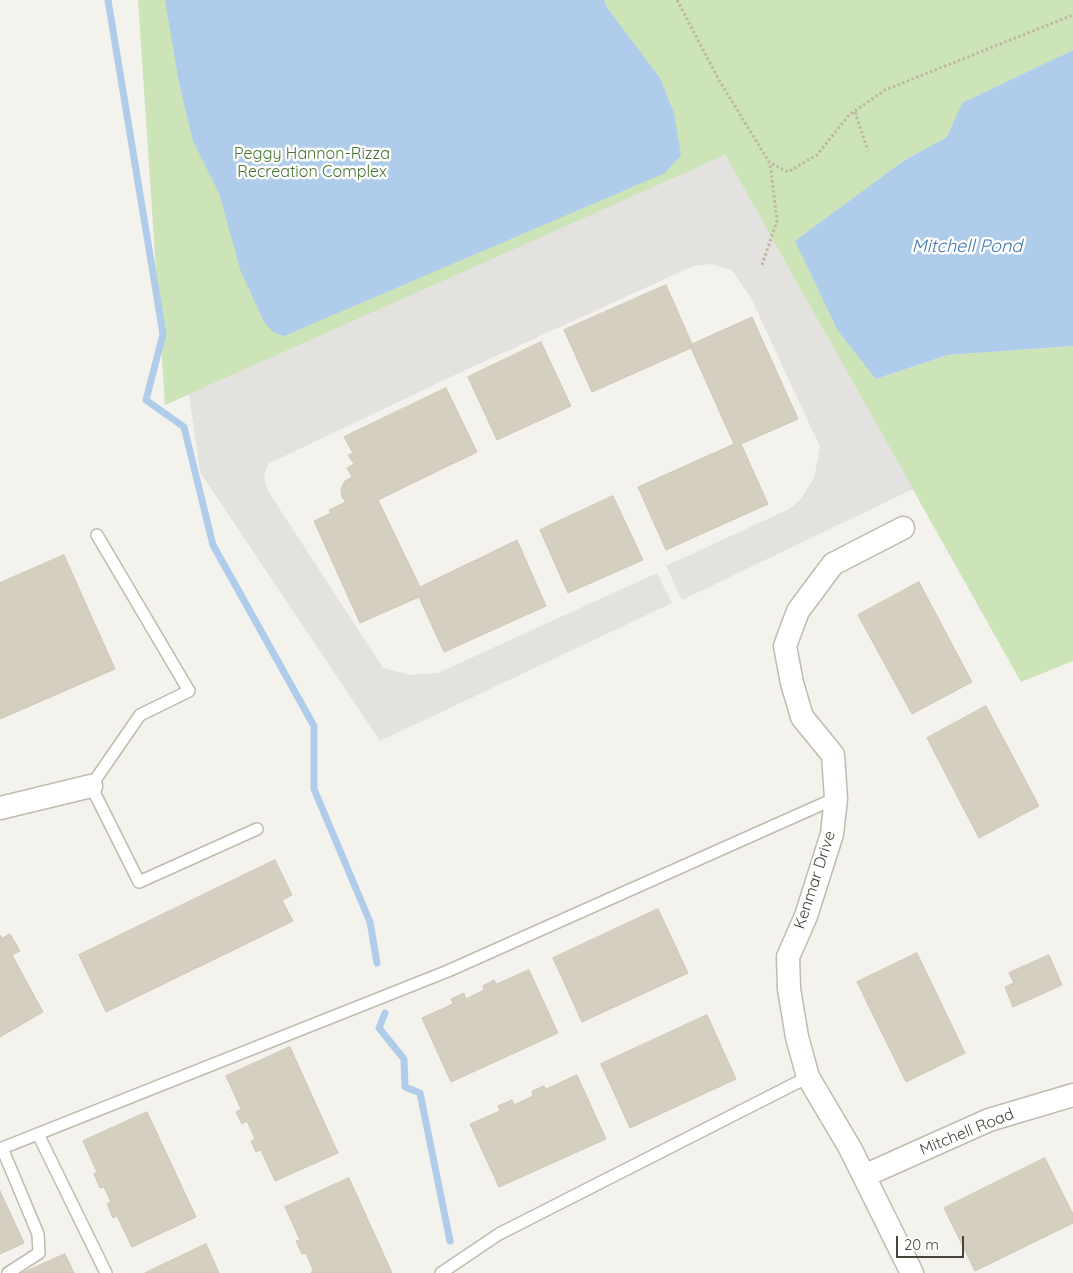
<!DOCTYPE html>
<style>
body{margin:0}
#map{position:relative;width:1073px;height:1273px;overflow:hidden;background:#f4f2ec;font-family:Quicksand,sans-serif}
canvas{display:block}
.scale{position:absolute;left:896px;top:1236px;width:68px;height:22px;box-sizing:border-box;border:2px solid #48443a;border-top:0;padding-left:6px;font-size:15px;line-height:18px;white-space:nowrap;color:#48443a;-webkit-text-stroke:4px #fff;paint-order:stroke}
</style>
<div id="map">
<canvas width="1073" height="1273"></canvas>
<div class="scale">20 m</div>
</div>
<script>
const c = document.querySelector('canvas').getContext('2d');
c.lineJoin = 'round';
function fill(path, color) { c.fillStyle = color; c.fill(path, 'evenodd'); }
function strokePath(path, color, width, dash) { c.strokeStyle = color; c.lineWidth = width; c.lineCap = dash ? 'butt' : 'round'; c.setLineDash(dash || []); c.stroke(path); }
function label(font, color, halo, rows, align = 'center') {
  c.font = font + ' Quicksand,sans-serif'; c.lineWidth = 5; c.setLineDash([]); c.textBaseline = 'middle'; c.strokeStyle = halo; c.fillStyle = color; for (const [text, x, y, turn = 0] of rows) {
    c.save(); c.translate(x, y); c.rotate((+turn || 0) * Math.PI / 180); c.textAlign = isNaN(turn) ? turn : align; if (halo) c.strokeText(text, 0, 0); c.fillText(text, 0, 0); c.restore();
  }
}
const green = new Path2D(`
 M138,0H1073V50L963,103L947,137L903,161L796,241L876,379L948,355L1073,346V661L1021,682L725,155L512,253L165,405Z`);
const parking = new Path2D(`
 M725,155L913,489L682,600L666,566L789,509L801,499L814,478L820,447L751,298L732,270L711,264L693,266L457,374L268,464L264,477L268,491L383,668L411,675L438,673L657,573L672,603L380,741L200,472L189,394Z`);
const water = new Path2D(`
 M165,0H604L608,9L660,78L674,113L681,155L665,173L284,336L273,332L264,322L241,272L219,193L193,141L179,83Z
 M1073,50V346L948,355L876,379L838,331L795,241L903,161L947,137L962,103Z`);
const stream = new Path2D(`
 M108,0L163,334L146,400L184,427L213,545L314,726V789L370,922L377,963
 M385,1013L379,1028L404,1059L405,1087L420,1093L450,1241`);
const building = new Path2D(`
 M666,285L692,344L752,317L798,419L741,444L768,504L666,550L638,487L734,444L691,348L592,392L564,330Z
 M541,342L571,406L497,440L468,377Z
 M446,388L477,452L378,500L420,587L517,540L546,606L444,652L419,597L360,623L314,521L331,513L329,510L346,502L342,497L341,489L345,481L352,477L347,468L354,464L348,455L353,453L344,437Z
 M613,496L643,560L568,593L540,530Z
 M64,555L115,669L0,719V583Z
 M919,582L972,682L912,714L858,615Z
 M986,706L1039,806L979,838L927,738Z
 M275,860L292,895L282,900L293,921L106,1012L79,955Z
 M658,909L688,973L582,1022L553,958Z
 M10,934L20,951L12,955L43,1012L0,1037V935L2,938Z
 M917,953L965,1053L906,1082L857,982Z
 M1049,955L1062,985L1013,1007L1005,987L1014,983L1009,973Z
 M529,970L558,1033L451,1082L422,1018L453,1004L451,999L464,993L466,999L484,990L483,986L494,980L496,984Z
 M707,1015L736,1079L630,1128L601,1064Z
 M290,1047L338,1153L275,1181L261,1150L256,1152L251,1141L255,1139L247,1121L242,1124L236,1112L241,1109L226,1076Z
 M577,1075L606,1139L499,1187L470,1124L500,1111L498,1106L512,1100L514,1105L533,1096L532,1091L544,1086L546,1089Z
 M147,1112L196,1217L132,1247L117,1216L113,1218L107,1204L111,1202L104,1187L100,1188L94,1174L97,1172L83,1141Z
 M1045,1158L1073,1214V1223L975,1271L944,1208Z
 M349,1178L392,1273H311L313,1270L306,1253L302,1254L296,1241L300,1240L285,1207Z
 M0,1191L24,1243L0,1254Z
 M206,1244L219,1273H145Z
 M65,1254L74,1273H22Z`);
const path = new Path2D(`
 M677,0L719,80L769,162L788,172L817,155L849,115L885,90L1073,15
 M855,112L868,151
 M762,265L777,221L770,163`);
const service = new Path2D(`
 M97,535L189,691L140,715L91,786L139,882L257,829
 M38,1134L106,1273
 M2,1148L38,1234L39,1253L8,1273
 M0,1149L448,971L836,798
 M441,1273L499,1234L808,1077`);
const minor = new Path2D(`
 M903,528L833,564L798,611L785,646L792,683L802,717L833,755L836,798L832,834L806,916L788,957L789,989L797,1037L808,1077L850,1148L912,1273
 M0,808L91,786
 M864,1176L989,1120L1073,1095`);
const parkNames = [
 ["Peggy Hannon-Rizza",312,154],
 ["Recreation Complex",312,172]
];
const streetNames = [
 ["Kenmar Drive",815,880,-72],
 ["Mitchell Road",967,1132,-22]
];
const waterNames = [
 ["Mitchell Pond",967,247]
];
fill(green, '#cde4b9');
fill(parking, '#e3e2df');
fill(water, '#afcdea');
strokePath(stream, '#afcdea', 7);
fill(building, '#d5cfc2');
strokePath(building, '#cfc7b6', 1);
strokePath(service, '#bfbbaf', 14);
strokePath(minor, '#bfbbaf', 25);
strokePath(path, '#bfb7a2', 3, [2.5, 2.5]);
strokePath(service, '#fff', 11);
strokePath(minor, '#fff', 22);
label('16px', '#467432', '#fff', parkNames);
label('16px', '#48443a', '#fff', streetNames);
label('italic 18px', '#3d73aa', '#fff', waterNames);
</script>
